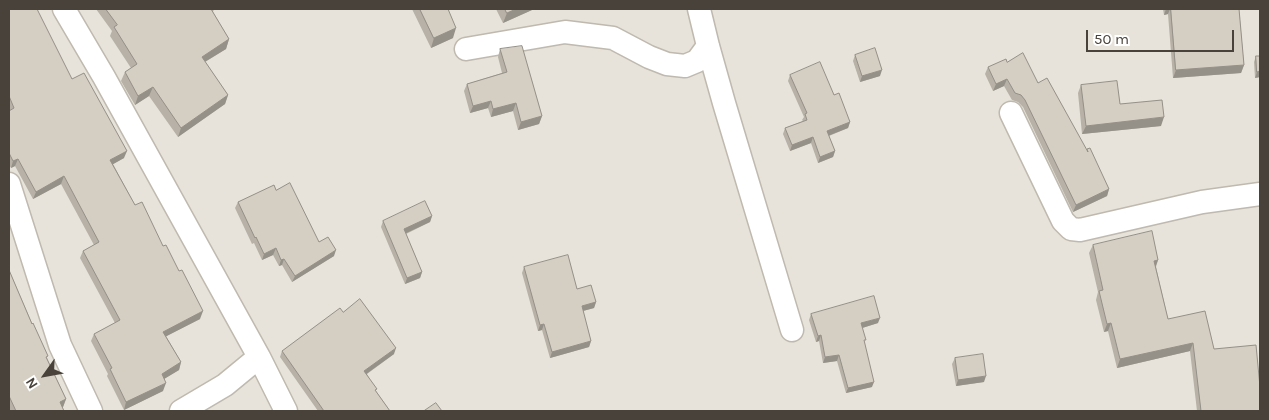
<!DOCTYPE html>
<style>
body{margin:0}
#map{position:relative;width:1269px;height:420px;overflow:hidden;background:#f4f2eb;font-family:Karla,sans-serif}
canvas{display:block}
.frame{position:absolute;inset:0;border:10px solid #48423a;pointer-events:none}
.north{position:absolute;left:20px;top:350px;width:50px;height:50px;-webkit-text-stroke:4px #fff;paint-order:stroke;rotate:238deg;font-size:14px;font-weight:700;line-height:20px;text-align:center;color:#48423a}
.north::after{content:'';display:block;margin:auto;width:18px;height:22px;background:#48423a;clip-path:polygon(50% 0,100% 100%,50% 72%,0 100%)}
.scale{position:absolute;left:1086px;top:30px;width:148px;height:22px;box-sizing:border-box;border:2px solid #48423a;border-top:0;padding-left:6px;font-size:15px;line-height:18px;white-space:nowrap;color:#48423a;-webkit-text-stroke:4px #fff;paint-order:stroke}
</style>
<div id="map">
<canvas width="1269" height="420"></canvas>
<div class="frame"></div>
<div class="north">N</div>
<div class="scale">50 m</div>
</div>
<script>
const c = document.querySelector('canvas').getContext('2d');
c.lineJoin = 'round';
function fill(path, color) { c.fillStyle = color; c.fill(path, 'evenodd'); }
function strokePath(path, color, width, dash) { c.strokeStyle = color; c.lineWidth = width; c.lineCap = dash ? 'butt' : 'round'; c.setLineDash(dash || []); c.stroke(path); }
const residential = new Path2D(`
 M9,9H1260V411H9Z`);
const minor = new Path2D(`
 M64,9L104,77L259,357L286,411
 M699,9L708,46L724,103L792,330
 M466,49L565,32L613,38L649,57L667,64L685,66L697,61L708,46
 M1011,113L1063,221L1071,229L1080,230L1202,202L1260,194
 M9,184L60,345L91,411
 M181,411L225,385L259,357`);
const wall = new Path2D(`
 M9,9L72,79L124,158L113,164L135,205L163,246L200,319L166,336L181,362L179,370L164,379L163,391L124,410L107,376L108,374L91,341L94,334L115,323L80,258L83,251L94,245L61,184L33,199L15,166L11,168L9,165Z
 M96,9H214L213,12L229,39L226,49L205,62L228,95L225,104L178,137L149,96L135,105L121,81L125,72L131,68L110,36L112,31Z
 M412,9H448L453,38L431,48Z
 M496,9H532V10L503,23Z
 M1163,9H1239L1244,65L1241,73L1173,78L1168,14L1164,15Z
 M500,49L542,116L539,124L518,130L513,111L491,117L488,108L470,113L464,91L467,84L502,73L498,57Z
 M855,55L880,76L860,82L853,61Z
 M1256,56H1260V77L1255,78L1254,62Z
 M1007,62L1038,83L1087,150V149L1109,189L1107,196L1073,212L1023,107L1018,102L1012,100L1004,86L993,91L985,74L988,67Z
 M790,75L834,95L850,122L848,128L829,136L835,151L833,157L818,163L811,143L790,151L783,134L785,128L803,121L802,120L804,117L788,81Z
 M1081,85L1120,104L1161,126L1082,134L1078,93Z
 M276,190L319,242L334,256L292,282L282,265L279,266L273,255L262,260L254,243L252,244L235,208L238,202Z
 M432,216L430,222L406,234L422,272L420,278L405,284L381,227L383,221Z
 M1093,245L1158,260L1156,267L1168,319L1214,349L1260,411H1197L1190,351L1117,368L1108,331L1104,332L1096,300L1098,292L1089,253Z
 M524,267L577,289L596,302L594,308L583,311L591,341L589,347L550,358L542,330L538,331L522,273Z
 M9,270L47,358L66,399L63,407L62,408L64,411H9Z
 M343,312L394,354L367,374L376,391L390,411H318L280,357L282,351Z
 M811,314L878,323L862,328L872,387L846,393L837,361L823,363L819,341L816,342L809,320Z
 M955,358L984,382L956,386L952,364Z`);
const shadedWall = new Path2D(`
 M516,9H532V10L503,23L507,13Z
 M1166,9H1170L1168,14L1164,15Z
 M456,28L453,38L431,48L434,38Z
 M229,39L226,49L198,66L202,57Z
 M1244,65L1241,73L1173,78L1176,70Z
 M882,70L880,76L860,82L862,76Z
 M1260,71V77L1255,78L1257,72Z
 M1007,79L1004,86L993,91L996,84Z
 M153,87L149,96L135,105L138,96Z
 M228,95L225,104L178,137L181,128Z
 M491,101L488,108L470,113L473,106Z
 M516,103L513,111L491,117L493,109Z
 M542,116L539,124L518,130L521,122Z
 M1164,117L1161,126L1082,134L1086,126Z
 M850,122L848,128L825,137L827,131Z
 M813,137L811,143L790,151L792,145Z
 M127,151L124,158L108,167L110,160Z
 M835,151L833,157L818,163L820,157Z
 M18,159L15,166L11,168L13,161Z
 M64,176L61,184L33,199L36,192Z
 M1109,189L1107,196L1073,212L1076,205Z
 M432,216L430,222L402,235L404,229Z
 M276,248L273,255L262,260L264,254Z
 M336,250L334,256L292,282L295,276Z
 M284,259L282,265L279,266L281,260Z
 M1158,260L1155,268L1154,261Z
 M422,272L420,278L405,284L407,278Z
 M596,302L594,308L579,312L582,306Z
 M203,311L200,319L161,339L163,332Z
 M880,318L878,323L859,329L861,323Z
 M1111,323L1108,331L1104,332L1107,324Z
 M544,324L542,330L538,331L540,325Z
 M821,335L819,341L816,342L818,336Z
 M591,341L589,347L550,358L552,352Z
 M1193,343L1190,351L1117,368L1120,359Z
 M396,348L394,354L362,377L364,371Z
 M839,355L837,361L823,363L825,357Z
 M181,362L179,370L159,382L162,374Z
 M986,376L984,382L956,386L958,380Z
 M874,382L872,387L846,393L848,388Z
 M166,383L163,391L124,410L126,402Z
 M66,399L63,407L57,411L60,402Z`);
const building = new Path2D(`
 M9,9H37L72,79L84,73L127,151L110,160L135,205L142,202L163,246L166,245L179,271L182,270L203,311L163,332L181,362L162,374L166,383L126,402L110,369L112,368L94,334L120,320L83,251L99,242L64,176L36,192L18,159L13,161L9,153V111L14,108L9,96Z
 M106,9H211L229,39L202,57L228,95L181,128L153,87L138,96L125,72L137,64L114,27L117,25Z
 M420,9H448L456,28L434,38Z
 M505,9H516L507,13Z
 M1171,9H1239L1244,65L1176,70Z
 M522,46L542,116L521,122L516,103L493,109L491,101L473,106L467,84L507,72L500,49Z
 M875,48L882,70L862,76L855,55Z
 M1023,53L1038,83L1047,78L1088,152L1087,149L1090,148L1109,189L1076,205L1025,100L1021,95L1015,93L1007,79L996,84L988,67L1006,59L1007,62Z
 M1256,56H1260V71L1257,72Z
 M820,62L834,95L839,93L850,122L827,131L835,151L820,157L813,137L792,145L785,128L807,120L805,114L807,113L790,75Z
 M1117,81L1120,104L1162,100L1164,117L1086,126L1081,85Z
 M290,183L319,242L328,237L336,250L295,276L284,259L281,260L276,248L264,254L256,237L255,238L238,202L274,185L276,190Z
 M425,201L432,216L404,229L422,272L407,278L383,221Z
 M1152,231L1158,260L1154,261L1168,319L1205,311L1214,349L1256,345L1260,387V411H1201L1193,343L1120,359L1111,323L1107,324L1099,291L1103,290L1093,245Z
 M568,255L577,289L591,285L596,302L582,306L591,341L552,352L544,324L540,325L524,267Z
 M9,270L32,324L33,323L48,356L46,357L66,399L60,402L64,411H16L9,396Z
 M874,296L880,318L861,323L866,340H864L874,382L848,388L839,355L825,357L821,335L818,336L811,314Z
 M360,299L396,348L364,371L377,389L375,390L390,411H324L282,351L340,308L343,312Z
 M983,354L986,376L958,380L955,358Z
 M436,403L442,411H424Z`);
fill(residential, '#e7e3da');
strokePath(minor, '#bfb9af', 25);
strokePath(minor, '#fff', 22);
fill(wall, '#b7b1a7');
fill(shadedWall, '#959088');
fill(building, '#d5cec2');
strokePath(building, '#959088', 1);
</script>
